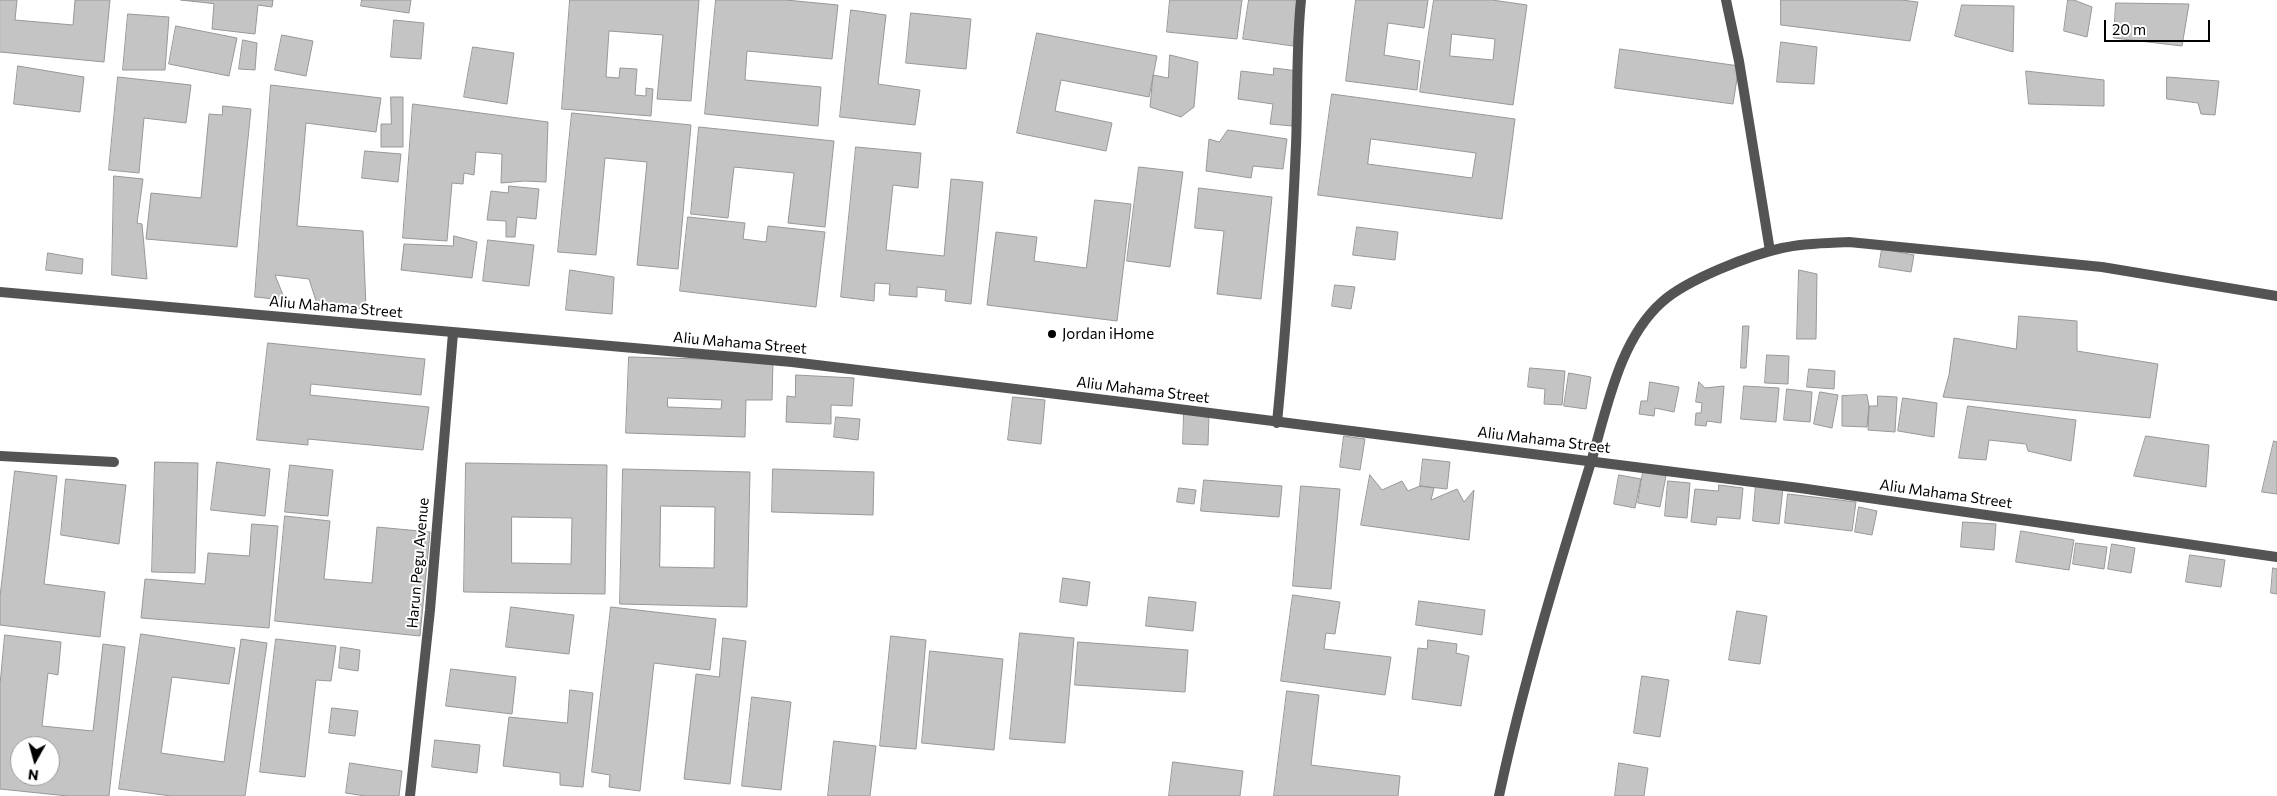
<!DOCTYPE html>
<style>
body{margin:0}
#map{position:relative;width:2277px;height:796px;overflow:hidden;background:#fff;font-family:Commissioner,sans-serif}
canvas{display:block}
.north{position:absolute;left:10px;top:736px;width:50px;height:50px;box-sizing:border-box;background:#fff;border:1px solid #999;border-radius:50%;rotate:187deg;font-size:14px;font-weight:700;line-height:20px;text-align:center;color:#000}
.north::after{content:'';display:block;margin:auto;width:18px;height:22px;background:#000;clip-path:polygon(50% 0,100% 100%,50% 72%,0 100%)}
.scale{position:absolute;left:2104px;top:20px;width:106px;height:22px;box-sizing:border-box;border:2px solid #000;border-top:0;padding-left:6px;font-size:15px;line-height:18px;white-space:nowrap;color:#000;-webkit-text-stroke:4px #fff;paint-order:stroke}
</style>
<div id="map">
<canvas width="2277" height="796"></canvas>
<div class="north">N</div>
<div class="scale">20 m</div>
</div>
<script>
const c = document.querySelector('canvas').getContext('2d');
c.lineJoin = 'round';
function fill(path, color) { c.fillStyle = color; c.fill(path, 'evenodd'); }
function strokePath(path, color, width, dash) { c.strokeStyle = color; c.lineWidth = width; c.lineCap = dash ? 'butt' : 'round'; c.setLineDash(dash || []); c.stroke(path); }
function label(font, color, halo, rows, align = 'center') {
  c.font = font + ' Commissioner,sans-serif'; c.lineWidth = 4; c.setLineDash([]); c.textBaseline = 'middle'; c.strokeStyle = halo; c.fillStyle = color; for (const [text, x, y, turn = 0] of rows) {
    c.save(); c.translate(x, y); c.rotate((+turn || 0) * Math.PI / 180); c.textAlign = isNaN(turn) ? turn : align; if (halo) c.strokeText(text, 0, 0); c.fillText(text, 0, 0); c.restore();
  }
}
const building = new Path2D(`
 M0,0H17L15,20L73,25L75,0H110L104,62L0,52Z
 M181,0H273L272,7L258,5L255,34L212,29L214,4Z
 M362,0H411L409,13L361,6Z
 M570,0H699L691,101L657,99L663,35L609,31L606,77L619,78L620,68L637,69L635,95L646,96V88L653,89L651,116L562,109Z
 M716,0H786L838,5L832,59L747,51L745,80L821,87L818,126L705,114Z
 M1170,0H1242L1237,39L1167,32Z
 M1249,0H1300L1293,46L1243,39Z
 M1356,0H1428L1424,28L1388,23L1384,55L1420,61L1417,90L1346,81Z
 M1434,0H1492L1527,5L1513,105L1420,92ZM1452,34L1495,39L1493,60L1450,56Z
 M1781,0H1901L1918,2L1910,41L1781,25Z
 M2068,0H2074L2092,7L2087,37L2064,31Z
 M2116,3L2189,4L2182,46L2114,38Z
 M1962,5L2014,6L2013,52L1955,36Z
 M851,10L886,15L878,84L920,90L915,125L840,117Z
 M911,13L971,19L966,69L906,63Z
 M128,14L169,17L165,70H123Z
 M394,20L424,23L421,59L391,57Z
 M176,26L237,38L229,76L169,64Z
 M1037,33L1157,56L1149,97L1061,80L1055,111L1112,123L1106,151L1017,133Z
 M282,35L313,41L306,76L275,70Z
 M243,40L257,43L255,70L239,69Z
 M1781,42L1817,47L1814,84L1777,82Z
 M473,47L514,53L507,104L464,97Z
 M1620,49L1739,66L1733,104L1615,88Z
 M1170,55L1198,62L1194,107L1181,117L1150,107L1153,75L1168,78Z
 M18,66L84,77L80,112L14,104Z
 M1274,68L1298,71L1292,126L1270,124L1273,104L1238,99L1241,71L1273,75Z
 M2026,71L2104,80V106L2029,104Z
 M118,77L191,85L186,123L144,118L139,173L109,170Z
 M2167,77L2219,81L2215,115L2201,114L2198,103L2167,99Z
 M271,85L381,98L376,132L306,123L297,226L363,231L366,309L317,304L309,279L275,275L285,300L255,297Z
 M1332,94L1515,119L1502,219L1318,195ZM1371,139L1476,153L1472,178L1368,164Z
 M391,97H403V147H381V124H391Z
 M413,104L548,122L546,182L525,181L501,183L502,154L476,152L474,175L464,173L463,184L452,183L447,241L403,238Z
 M223,106L251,109L237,247L146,239L151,193L201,198L209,114L222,115Z
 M572,113L691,125L678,269L637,265L647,162L605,158L596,255L558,252Z
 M699,127L834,141L825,227L788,223L794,173L734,167L728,218L691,214Z
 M1228,130L1287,139L1283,169L1253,166L1251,178L1206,171L1209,139L1219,142Z
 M856,147L921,153L918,188L893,185L886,250L944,256L951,179L983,182L971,304L945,301L946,290L917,287V297L889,295L890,284L875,283L874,301L841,297Z
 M365,151L401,154L398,182L362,178Z
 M1139,167L1183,172L1170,267L1127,261Z
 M114,176L143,179L137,223L142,224L147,279L112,275Z
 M509,186L539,189L536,219L517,217L515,237H506V221L487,220L491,191L508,193Z
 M1199,188L1272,197L1261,299L1217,294L1224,231L1195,228Z
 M1095,200L1131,204L1117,321L987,305L996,232L1037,237L1034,261L1086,268Z
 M688,217L745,223L743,239L766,242L768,226L825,232L816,307L680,291Z
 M1357,227L1398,232L1395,260L1353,255Z
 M454,236L477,242L472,278L401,270L404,244L453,246Z
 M488,240L534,245L529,286L483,281Z
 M1882,249L1914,255L1911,272L1879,267Z
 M48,253L83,259L82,274L46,270Z
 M570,270L614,277L612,314L566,310Z
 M1799,270L1817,274L1816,339H1797Z
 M1335,285L1355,287L1351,309L1332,306Z
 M2019,316L2077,321V351L2158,364L2150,418L1943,397L1949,375L1954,338L2016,349Z
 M1743,326H1749L1746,368H1741Z
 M268,343L425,359L421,395L311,384L310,395L429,407L423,450L308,439V445L257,440Z
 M1767,355L1789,356L1788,384L1765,383Z
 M629,357L773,361L772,400H746L745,437L626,433ZM668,398L722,400L721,409L668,407Z
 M1530,368L1565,371L1562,405L1544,404L1545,389L1528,387Z
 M1809,369L1835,371L1834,389L1807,387Z
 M1569,373L1591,377L1586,409L1564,406Z
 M796,375L854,378L852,406L831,405V424L786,422L787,396L795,397Z
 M1650,382L1679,387L1674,412L1655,408L1654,416L1639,414L1641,401H1647Z
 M1699,382L1705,388L1724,386L1721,423L1707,421L1706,426L1695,425L1696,413H1701L1702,403L1696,402Z
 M1744,386L1779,388L1776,422L1741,419Z
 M1787,389L1812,392L1810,422L1784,420Z
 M1820,392L1838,395L1832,428L1814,424Z
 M1867,395L1869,406L1867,427L1842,426V396Z
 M1878,396L1897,397L1895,432L1868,430L1869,406H1877Z
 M1013,397L1045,400L1041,444L1008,440Z
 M1903,398L1937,403L1934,437L1898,431Z
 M1968,406L2076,420L2071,461L2028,451L2026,444L1989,440L1986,460L1959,458Z
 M1184,414H1209L1208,445L1183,444Z
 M836,417L860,419L858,440L834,437Z
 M1344,436L1365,439L1360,470L1340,467Z
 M2146,436L2209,445L2206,487L2134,476Z
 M2274,441L2277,442V494L2262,492Z
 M1423,459L1450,462L1447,489L1420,486Z
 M155,462L198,463L195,573L152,572Z
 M217,462L270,469L265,516L211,510Z
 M466,463L607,465L605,594L464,592ZM512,517L572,518L571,564L512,563Z
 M290,465L333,470L328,516L285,512Z
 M623,469L750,472L747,607L620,604ZM661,506L715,507L714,568L660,567Z
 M773,469L874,472L873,515L772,512Z
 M15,471L57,476L44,584L105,592L100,637L0,625V597Z
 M1643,472L1666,476L1660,507L1638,503Z
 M1370,475L1382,490L1402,481L1408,491L1420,486L1434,488L1431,500L1457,489L1464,502L1474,490L1469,540L1361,525Z
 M1619,475L1641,479L1635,508L1614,504Z
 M66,479L126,485L119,544L61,535Z
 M1204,480L1282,486L1279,517L1201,511Z
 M1668,481L1690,483L1687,518L1665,516Z
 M1756,484L1783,488L1779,524L1753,521Z
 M1719,485L1743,488L1740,519L1717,517L1716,525L1691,522L1695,489L1718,491Z
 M1301,486L1340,489L1331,589L1293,586Z
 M1179,488L1196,490L1194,504L1177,502Z
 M1788,494L1856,502L1852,531L1785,523Z
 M1859,507L1877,511L1872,535L1855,532Z
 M285,516L330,521L324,579L372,583L377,527L430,532L420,636L275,621Z
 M1963,522L1996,524L1994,550L1961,547Z
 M252,524L278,526L269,628L141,618L145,579L205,584L208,553L249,556Z
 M2021,531L2074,540L2069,570L2016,562Z
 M2076,543L2107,547L2104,569L2073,564Z
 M2112,544L2135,548L2131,573L2108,569Z
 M2190,555L2225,560L2221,587L2186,582Z
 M2273,568L2277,569V594L2271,593Z
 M1063,578L1090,582L1087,606L1060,602Z
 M1293,595L1340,602L1335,634L1326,633L1324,649L1391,657L1385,695L1281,681Z
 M1149,597L1196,602L1193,631L1146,626Z
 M1419,601L1485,610L1482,635L1416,625Z
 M511,607L574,615L569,654L506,647Z
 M611,607L716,619L710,670L654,663L640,791L609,787L610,775L592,772Z
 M1737,611L1767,616L1760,664L1729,660Z
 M1020,633L1074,638L1065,743L1010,739Z
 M141,634L235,648L229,684L172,677L161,753L224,762L241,639L267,643L245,796H171L119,789Z
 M5,635L61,642L58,675L48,673L42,726L93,731L103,644L125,647L109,796H68L0,789V685ZM20,746H50V776H20Z
 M891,636L926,640L916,749L880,746Z
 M723,638L746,641L730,784L684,779L696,674L719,677Z
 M276,639L336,646L331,681L316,680L305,777L260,772Z
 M1428,640L1457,644L1456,653L1469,656L1461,706L1412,699L1418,648L1427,649Z
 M1078,642L1188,650L1185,692L1075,685Z
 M341,647L360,650L358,671L339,668Z
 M930,651L1003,659L994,750L922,743Z
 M451,669L516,677L512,714L446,706Z
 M1642,676L1669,680L1660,737L1634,733Z
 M570,690L593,693L583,787L560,785V773L503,766L509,717L567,723Z
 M1287,691L1319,695L1311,765L1400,776L1398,796H1274Z
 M752,697L791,702L781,790L742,786Z
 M332,708L358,711L355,736L329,733Z
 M435,740L480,745L477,773L432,767Z
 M834,741L876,746L870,796H828Z
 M1173,762L1243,771L1240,796H1169Z
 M350,763L402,771L399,796H365L346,793Z
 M1619,763L1648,768L1644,796H1615Z`);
const minor = new Path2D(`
 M1726,0L1739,61L1770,251
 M0,292L792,362L1139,404L1800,488L2277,557
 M1277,423C1286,330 1292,238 1296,145C1298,96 1296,48 1301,0
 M0,456L114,462
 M410,796L430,610L453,333
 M1499,796C1523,683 1557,572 1591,462C1607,409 1619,340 1662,302C1686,280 1750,255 1782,248C1804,243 1827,243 1849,242L2102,267L2277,296`);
const markers = [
 [1052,334,5,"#000"]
];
const streetNames = [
 ["Aliu Mahama Street",336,307,5],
 ["Aliu Mahama Street",740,343,5],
 ["Aliu Mahama Street",1143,390,7],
 ["Aliu Mahama Street",1544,440,7],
 ["Aliu Mahama Street",1946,494,8],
 ["Harun Pegu Avenue",418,563,-85]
];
const poiNames = [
 ["Jordan iHome",1062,334]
];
fill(building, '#c4c4c4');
strokePath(building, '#989898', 1);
strokePath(minor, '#545454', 10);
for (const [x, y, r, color] of markers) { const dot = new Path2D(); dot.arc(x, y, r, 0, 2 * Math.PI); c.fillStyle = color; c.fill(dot); strokePath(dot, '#fff', 2); }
label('15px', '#000', '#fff', streetNames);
label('15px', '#000', '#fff', poiNames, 'left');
</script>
